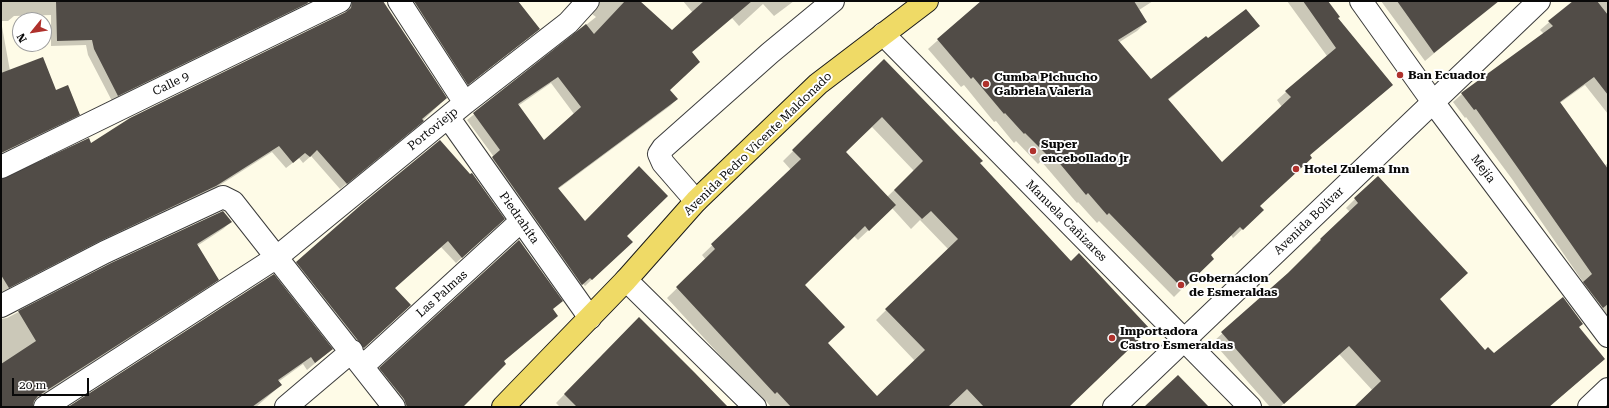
<!DOCTYPE html>
<meta charset="utf-8">
<style>
body{margin:0}
#map{position:relative;width:1609px;height:408px;overflow:hidden;background:#fefbe7;font-family:"Roboto Serif",serif}
canvas{display:block}
.frame{position:absolute;inset:0;border:2px solid #090909;pointer-events:none}
.north{position:absolute;left:12px;top:12px;width:40px;height:40px;box-sizing:border-box;background:#fff;border:1px solid #9d9d9d;border-radius:50%;rotate:240deg;font-size:11px;font-weight:700;line-height:16px;text-align:center;color:#090909}
.north::after{content:'';display:block;margin:auto;width:14px;height:18px;background:#af312c;clip-path:polygon(50% 0,100% 100%,50% 72%,0 100%)}
.scale{position:absolute;left:12px;top:378px;width:77px;height:18px;box-sizing:border-box;border:2px solid #090909;border-top:0;padding-left:5px;font-size:12px;line-height:14px;white-space:nowrap;color:#090909;-webkit-text-stroke:3px #fff;paint-order:stroke}
</style>
<div id="map">
<canvas width="1609" height="408"></canvas>
<div class="frame"></div>
<div class="north">N</div>
<div class="scale">20 m</div>
</div>
<script>
const c = document.querySelector('canvas').getContext('2d');
c.lineJoin = 'round';
function fill(path, color) { c.fillStyle = color; c.fill(path, 'evenodd'); }
function strokePath(path, color, width, dash) { c.strokeStyle = color; c.lineWidth = width; c.lineCap = dash ? 'butt' : 'round'; c.setLineDash(dash || []); c.stroke(path); }
function label(font, color, halo, rows, align = 'center') {
  c.font = font + ' "Roboto Serif",serif'; c.lineWidth = 4; c.setLineDash([]); c.textBaseline = 'middle'; c.strokeStyle = halo; c.fillStyle = color; for (const [text, x, y, turn = 0] of rows) {
    c.save(); c.translate(x, y); c.rotate((+turn || 0) * Math.PI / 180); c.textAlign = isNaN(turn) ? turn : align; if (halo) c.strokeText(text, 0, 0); c.fillText(text, 0, 0); c.restore();
  }
}
const shadow = new Path2D(`
 M1,1H316L112,101L88,55L86,45L51,46V15L14,16L8,21H1L10,71L55,91L79,114L73,120L1,155Z
 M345,1H382L440,104L416,127L340,189L311,156L303,163L299,158L286,168L272,152L209,192L3,293L1,291V180L91,145L345,13L347,8Z
 M414,1H517L538,29L461,91L407,8Z
 M591,1H639L672,32L693,13L683,1H794L774,16L763,4L739,26L732,18L691,53L669,91L677,99L670,106L558,189L585,223L626,236L624,249L585,286L583,284L575,291L485,165L494,157L467,120L596,17L592,14L593,5ZM551,83L574,114L544,141L518,106Z
 M982,1H1153L1139,10L1146,22L1137,31L1118,43L1151,80L1208,40L1258,26L1168,100L1222,163L1282,107L1277,100L1327,56L1287,1H1327L1337,19L1392,85L1309,156L1259,206L1254,218L1233,238L1231,235L1210,255L1204,267L1174,297L1099,221L1097,223L1078,202L1077,203L1041,161L1038,164L1016,141L1014,143L996,121L994,122L964,85L961,87L928,49Z
 M1381,1H1487L1489,7L1425,61Z
 M1574,1H1608V114L1585,85L1560,103L1604,166L1608,163V317L1602,309L1594,316L1575,291L1583,282L1512,179L1466,117L1465,118L1453,102L1462,94L1544,34L1540,30Z
 M884,61L979,163L1066,407H771L766,401L764,403L667,298L706,260L702,255L791,170L783,161ZM872,127L914,171L887,197L845,152ZM892,208L911,229L920,220L948,249L876,320L915,361L877,397L827,343L803,285L854,236L858,240Z
 M1377,177L1439,300L1485,351L1494,354L1578,328L1604,359L1549,407H1355L1373,391L1339,354L1280,407H1270L1213,342L1313,250L1312,248L1350,212L1346,208Z
 M231,222L223,229L197,246L218,279L210,287L33,402L32,407H1V319L7,318L111,264Z
 M497,225L456,263L441,247L394,289L403,311L358,353L291,268L296,262Z
 M552,309L461,407H401L375,373L380,369Z
 M639,318L725,407H560L556,403Z
 M332,349L307,370L303,364L278,382L281,385L256,407H70Z`);
const building = new Path2D(`
 M56,1H307L308,3L118,96L94,49L92,40L57,41Z
 M352,1H383L447,98L422,119L424,121L347,184L317,150L310,157L305,153L293,163L279,146L216,186L100,241L9,288L1,275V179L89,138L91,143L130,118L346,12L351,8Z
 M414,1H518L540,29L468,85Z
 M625,1H640L672,30L704,1H752L692,52L700,62L670,90L678,99L558,188L585,221L639,166L668,196L627,236L633,242L592,280L590,278L582,285L492,157L500,150L473,113L586,24L594,34ZM558,77L581,107L544,140L518,104Z
 M981,1H1134L1147,22L1118,40L1151,79L1206,36L1208,38L1246,9L1260,26L1168,99L1222,162L1291,97L1285,91L1336,48L1303,1H1328L1340,17L1338,18L1393,85L1310,155L1312,158L1260,206L1264,210L1243,230L1240,227L1211,255L1214,259L1183,289L1109,213L1107,215L1088,193L1086,195L1051,153L1048,156L1025,133L1024,134L1005,113L1004,114L973,77L971,79L937,39Z
 M1397,1H1499L1434,53Z
 M1573,1H1597L1608,15V95L1594,77L1560,102L1608,169V304L1603,308L1583,282L1592,274L1520,171L1476,109L1474,110L1461,93L1553,26L1548,21Z
 M43,57L56,90L68,85L80,115L1,153V73Z
 M884,59L983,161L980,163L1071,261L1079,253L1150,329L1069,407H984L967,389L948,407H791L777,392L775,394L676,287L715,249L711,244L801,159L792,150ZM882,117L923,161L894,190L922,219L931,211L958,239L885,309L925,350L877,396L828,343L845,327L805,285L865,226L869,231L896,205L846,152Z
 M440,140L470,174L472,173L505,219L462,258L448,241L395,288L411,305L364,348L296,262L362,204Z
 M1378,176L1468,273L1440,299L1485,350L1488,347L1494,353L1563,297L1583,324L1579,327L1605,359L1549,407H1354L1381,381L1349,346L1284,404L1221,332L1288,273L1321,240L1320,239L1358,203L1354,198Z
 M223,211L232,222L197,244L219,280L38,396L34,401L33,407H1V364L36,341L18,311L111,263Z
 M519,240L563,301L553,309L558,316L504,361L506,364L463,407H407L404,399L379,368Z
 M274,274L333,349L315,363L311,357L278,380L282,385L252,407H68Z
 M639,317L695,373L728,407H577L564,394Z
 M1178,375L1209,407H1144Z`);
const minor = new Path2D(`
 M399,1L465,103
 M1361,1L1433,102L1608,336
 M883,34L1250,407
 M448,117L590,318
 M1,167L340,1
 M696,201L663,163L659,154L663,148L770,53L833,1
 M626,280L755,407
 M1,306L105,252L223,197L233,202L394,407
 M363,366L521,221
 M45,407L277,257L465,103L568,23L588,1
 M286,407L352,351
 M1114,407L1539,1
 M1589,407L1608,389`);
const major = new Path2D(`
 M503,407L626,280L696,201L818,84L927,1`);
const markers = [
 [1400,75,4,"#af312c"],
 [986,84,4,"#af312c"],
 [1033,151,4,"#af312c"],
 [1296,169,4,"#af312c"],
 [1181,285,4,"#af312c"],
 [1112,338,4,"#af312c"]
];
const poiNames = [
 ["Ban Ecuador",1408,75],
 ["Cumba Pichucho",994,77],
 ["Gabriela Valeria",994,91],
 ["Super",1041,144],
 ["encebollado jr",1041,158],
 ["Hotel Zulema Inn",1304,169],
 ["Gobernacion",1189,278],
 ["de Esmeraldas",1189,292],
 ["Importadora",1120,331],
 ["Castro Esmeraldas",1120,345]
];
const streetNames = [
 ["Calle 9",171,84,-26],
 ["Portoviejp",433,129,-39],
 ["Avenida Pedro Vicente Maldonado",758,144,-44],
 ["Mejía",1483,169,53],
 ["Piedrahíta",519,218,55],
 ["Manuela Cañizares",1066,221,45],
 ["Avenida Bolívar",1309,221,-44],
 ["Las Palmas",442,294,-42]
];
fill(shadow, '#0003');
fill(building, '#514c47');
strokePath(minor, '#3c3c3c', 24);
strokePath(major, '#1a1a1a', 24);
strokePath(minor, '#fff', 22);
strokePath(major, '#efda66', 22);
for (const [x, y, r, color] of markers) { const dot = new Path2D(); dot.arc(x, y, r, 0, 2 * Math.PI); c.fillStyle = color; c.fill(dot); strokePath(dot, '#fff', 1.5); }
label('bold 12px', '#090909', '#fff', poiNames, 'left');
label('12px', '#090909', '#fff', streetNames);
</script>
